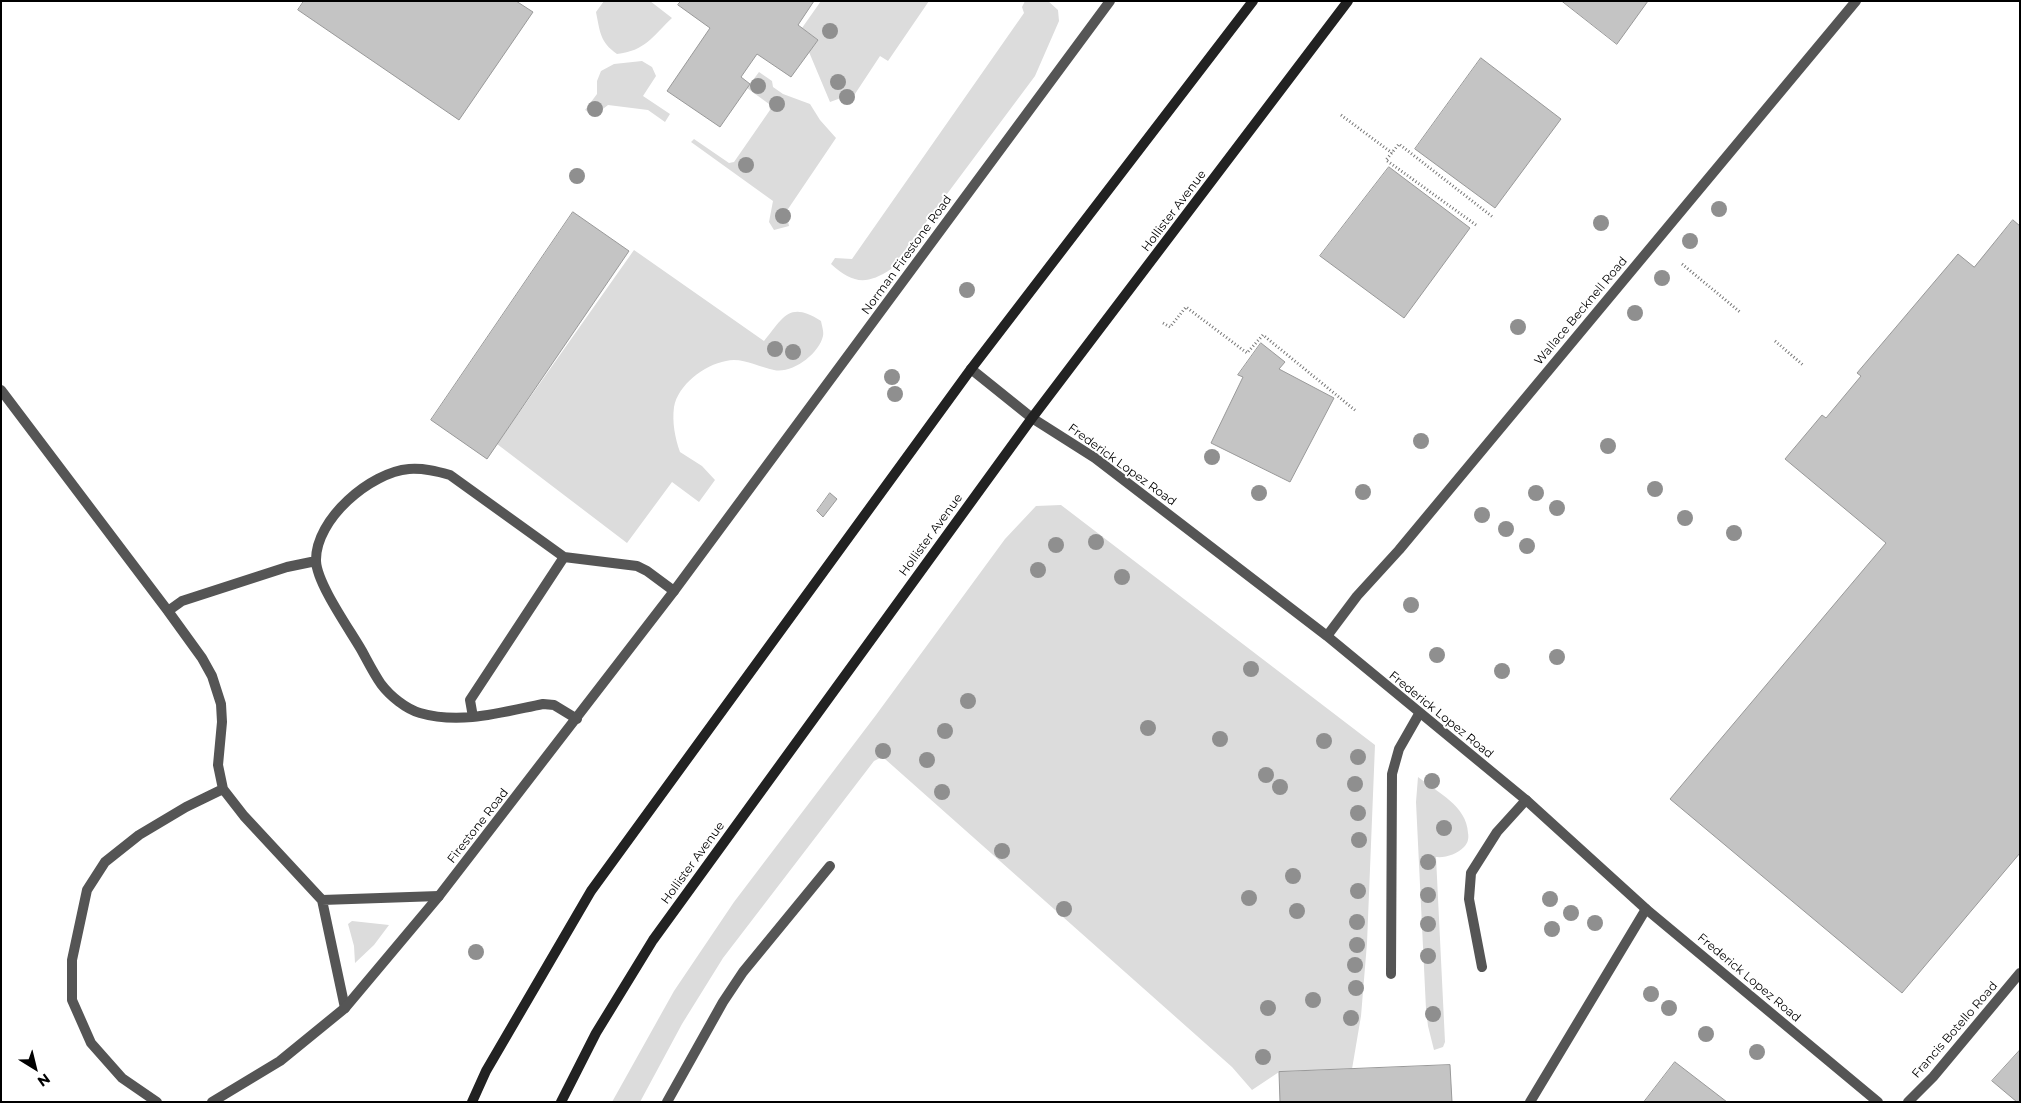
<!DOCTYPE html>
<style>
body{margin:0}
#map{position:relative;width:2021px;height:1103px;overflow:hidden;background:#fff;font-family:Montserrat,sans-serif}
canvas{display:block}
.frame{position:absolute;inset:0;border:2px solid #000;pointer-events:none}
.north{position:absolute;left:10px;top:1043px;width:50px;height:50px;-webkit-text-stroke:4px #fff;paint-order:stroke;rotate:144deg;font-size:14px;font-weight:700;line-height:20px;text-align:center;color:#000}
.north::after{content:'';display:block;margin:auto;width:18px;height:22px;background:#000;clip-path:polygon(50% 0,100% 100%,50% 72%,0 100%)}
</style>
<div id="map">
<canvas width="2021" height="1103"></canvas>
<div class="frame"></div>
<div class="north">N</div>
</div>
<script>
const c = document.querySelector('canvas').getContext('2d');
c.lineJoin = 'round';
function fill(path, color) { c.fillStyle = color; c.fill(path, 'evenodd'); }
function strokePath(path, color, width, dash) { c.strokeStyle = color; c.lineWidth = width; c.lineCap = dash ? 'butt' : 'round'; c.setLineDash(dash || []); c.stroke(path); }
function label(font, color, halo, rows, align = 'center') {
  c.font = font + ' Montserrat,sans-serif'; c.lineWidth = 4; c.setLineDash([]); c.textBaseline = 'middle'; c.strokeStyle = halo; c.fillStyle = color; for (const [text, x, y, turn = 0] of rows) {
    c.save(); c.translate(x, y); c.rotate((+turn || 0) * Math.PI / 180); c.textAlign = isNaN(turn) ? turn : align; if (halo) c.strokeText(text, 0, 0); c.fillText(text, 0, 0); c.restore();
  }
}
const green = new Path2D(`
 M604,1H650L672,18C653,36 645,51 617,54C600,42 600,32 596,12Z
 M821,1H929L888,61L880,56L851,100L841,98L830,102L809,52L818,40L802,28Z
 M1025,1H1048L1058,10L1059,21L1035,76L891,269C866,286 852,283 831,264L835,258L852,259L1024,13L1022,7Z
 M642,61L652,67L656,76L643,96L670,114L665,122L648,110L608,105L595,115L585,110L597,94V81L601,71L614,64Z
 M759,72L772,81L773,87L783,94L810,104L820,120L836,138L786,212L789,226L774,230L769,222L773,201L691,142L694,139L729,163L734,162L770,110L769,104L747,88Z
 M634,250L764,341C783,318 789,300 821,321C822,326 824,332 823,336C819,354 792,374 774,370C758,367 742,357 726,361C704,365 678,385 674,407C672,422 675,438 680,452L702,466L715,480L699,502L672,482L627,543L497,444Z
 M1061,505L1375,745L1367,943L1361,1016L1352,1069L1279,1072L1252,1090L1232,1067L885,759L880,758L874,761L723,958L682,1024L640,1102H612L674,991L734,902L876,715L1005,539L1036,506Z
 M1418,777C1437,792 1467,806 1468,833C1469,838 1468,843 1464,847C1457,854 1446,858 1436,857L1445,1042L1443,1047L1434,1050L1428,1026L1426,1009L1416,802Z
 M352,921L389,925L374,945L355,963L354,946L348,924Z`);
const building = new Path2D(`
 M304,1H516L533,12L459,120L298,10Z
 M681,1H814L798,25L818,40L791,77L757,54L741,77L750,84L720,127L667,91L710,28L678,5Z
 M1562,1H1648L1617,44Z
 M1481,58L1561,119L1495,208L1415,149Z
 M1389,167L1470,228L1404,318L1320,256Z
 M573,212L629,251L487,459L431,420Z
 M2013,220L2020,226V853L1902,993L1670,799L1886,543L1785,459L1822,415L1826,418L1861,376L1857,373L1958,254L1974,267Z
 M1261,343L1285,362L1279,369L1334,398L1290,482L1211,443L1243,377L1238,375Z
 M830,493L837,499L823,517L817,511Z
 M2020,1050V1102H2017L1992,1081Z
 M1675,1062L1727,1102H1644Z
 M1450,1065L1452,1102H1280L1279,1072Z`);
const path = new Path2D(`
 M1341,115L1392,153
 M1476,225L1386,160L1399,144L1494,218
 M1682,264L1740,312
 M1163,323L1170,327L1186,307L1247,353L1263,335L1356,411
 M1775,341L1803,365`);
const service = new Path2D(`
 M1,390L168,611L182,601L287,567L316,561
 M168,611L202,658L212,676L221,704L222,722L218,765L223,789L244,816L322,900L345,1008
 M473,717L470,700L564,557
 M577,719L554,705L543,704C503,712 461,725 420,713C406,709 390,696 381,684C374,674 368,662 362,651C350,630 317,584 316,561C315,519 371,472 409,469C424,468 436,471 450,475L564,557L637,566L647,571L674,591
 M322,900L439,896
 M1482,967L1469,899L1471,873L1497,832L1526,800
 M1391,974L1392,774L1399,749L1419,714
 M157,1102L122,1078L91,1043L72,1000V960L87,890L105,862L139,835L186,807L223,789
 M667,1102L723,1002L743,972L830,866
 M1530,1102L1646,909`);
const minor = new Path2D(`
 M971,369L1032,418L1095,458L1327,636L1526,800L1646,909L1878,1102
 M1327,636L1357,596L1399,550L1856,1
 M212,1102L280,1061L345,1008L439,896L674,591L1110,1
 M1908,1102L1933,1077L2020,973`);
const secondary = new Path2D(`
 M472,1102L486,1071L591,891L971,369L1253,1
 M561,1102L596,1033L653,940L1032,418L1348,1`);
const trees = [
 [830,31],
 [838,82],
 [758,86],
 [847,97],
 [777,104],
 [595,109],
 [746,165],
 [577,176],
 [1719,209],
 [783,216],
 [1601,223],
 [1690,241],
 [1662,278],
 [967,290],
 [1635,313],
 [1518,327],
 [775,349],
 [793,352],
 [892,377],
 [895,394],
 [1421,441],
 [1608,446],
 [1212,457],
 [1655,489],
 [1363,492],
 [1259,493],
 [1536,493],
 [1557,508],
 [1482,515],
 [1685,518],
 [1506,529],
 [1734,533],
 [1096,542],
 [1056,545],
 [1527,546],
 [1038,570],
 [1122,577],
 [1411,605],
 [1437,655],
 [1557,657],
 [1251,669],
 [1502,671],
 [968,701],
 [1148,728],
 [945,731],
 [1220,739],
 [1324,741],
 [883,751],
 [1358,757],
 [927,760],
 [1266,775],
 [1432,781],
 [1355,784],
 [1280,787],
 [942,792],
 [1358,813],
 [1444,828],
 [1359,840],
 [1002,851],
 [1428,862],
 [1293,876],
 [1358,891],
 [1428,895],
 [1249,898],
 [1550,899],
 [1064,909],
 [1297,911],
 [1571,913],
 [1357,922],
 [1595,923],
 [1428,924],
 [1552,929],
 [1357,945],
 [476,952],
 [1428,956],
 [1355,965],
 [1356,988],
 [1651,994],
 [1313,1000],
 [1268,1008],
 [1669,1008],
 [1433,1014],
 [1351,1018],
 [1706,1034],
 [1757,1052],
 [1263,1057]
];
const streetNames = [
 ["Hollister Avenue",1174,211,-53],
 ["Norman Firestone Road",907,255,-54],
 ["Wallace Becknell Road",1581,311,-50],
 ["Frederick Lopez Road",1122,465,36],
 ["Hollister Avenue",931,535,-54],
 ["Frederick Lopez Road",1441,715,39],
 ["Firestone Road",478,826,-52],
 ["Hollister Avenue",693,863,-54],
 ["Frederick Lopez Road",1749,978,40],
 ["Francis Botello Road",1955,1030,-49]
];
fill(green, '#dcdcdc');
fill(building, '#c4c4c4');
strokePath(building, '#999', 1);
strokePath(path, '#777', 3, [1, 2.5]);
strokePath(service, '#555', 10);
strokePath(minor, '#555', 10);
strokePath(secondary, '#222', 10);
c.fillStyle = '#8f8f8f';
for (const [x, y] of trees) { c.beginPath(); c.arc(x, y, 8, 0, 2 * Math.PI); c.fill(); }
label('12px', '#000', '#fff', streetNames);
</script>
